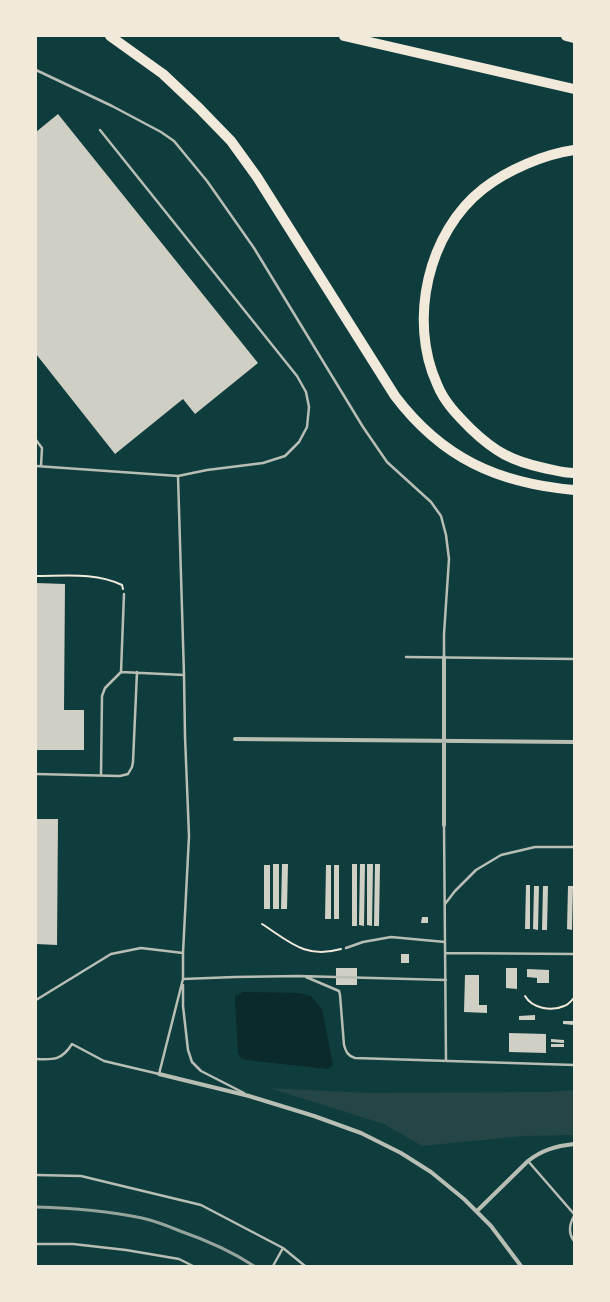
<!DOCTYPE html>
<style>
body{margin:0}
#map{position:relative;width:610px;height:1302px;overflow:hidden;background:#0f3d3e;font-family:Commissioner,sans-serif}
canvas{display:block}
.frame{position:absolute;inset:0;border:37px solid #f1e9da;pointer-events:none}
</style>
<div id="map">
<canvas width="610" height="1302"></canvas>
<div class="frame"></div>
</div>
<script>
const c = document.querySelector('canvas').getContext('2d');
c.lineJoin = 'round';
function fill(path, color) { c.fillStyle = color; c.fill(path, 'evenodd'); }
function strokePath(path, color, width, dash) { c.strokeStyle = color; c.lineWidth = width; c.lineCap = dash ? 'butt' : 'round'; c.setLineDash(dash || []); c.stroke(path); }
const green = new Path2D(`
 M269,1088L369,1093L547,1092L574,1090V1135L524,1136L422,1146L384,1124Z`);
const water = new Path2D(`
 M243,992L300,993L311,996L322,1009L333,1065L328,1069L246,1060L241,1058L238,1053L235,1000V996Z`);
const building = new Path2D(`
 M58,114L258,363L195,414L183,399L115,454L36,354V132Z
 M36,583L65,584L64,710H84V750H36Z
 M36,819H58L57,945L36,944Z
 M273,864H279V909H273Z
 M282,864H288L287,909H281Z
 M352,864H357V926H352Z
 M360,864H365L364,926L359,925Z
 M367,864H373L372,926L367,925Z
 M375,864H380L379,926H374Z
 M264,865H270V909H264Z
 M326,865H331V919H325Z
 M334,865H339V919H334Z
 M526,885H530V929H525Z
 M534,886H539L538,930L533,929Z
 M543,886H548L547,930H542Z
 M568,886H573L572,930L567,929Z
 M422,917H428V923H421Z
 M401,954H409V963H401Z
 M336,968H357V985H336Z
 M506,968H517V989L506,988Z
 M527,969L549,970V983H537V978L527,977Z
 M465,975H479V1005H487V1013L464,1012Z
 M535,1015V1020H519V1016Z
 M563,1021H574V1025L563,1024Z
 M509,1033L546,1034V1053L509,1052Z
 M551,1039L564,1040V1043L551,1042Z
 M551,1044H564V1047H551Z`);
const path = new Path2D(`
 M36,576C64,576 96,572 122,585L123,589
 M262,924C290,942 305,959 341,949
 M525,996C532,1008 551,1012 564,1006C568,1005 571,1001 574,998`);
const service = new Path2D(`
 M36,70L112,106L161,132L174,141L207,181L254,248L363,427L387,462L431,502L441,516L446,535L449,559L444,634V657
 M100,130L297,376L306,392L309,407L307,427L299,442L285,456L263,463L207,470L178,476
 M36,440L42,448L41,466
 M36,466L178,476L184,675L185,736L189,836L183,953V979L159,1074L104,1061L72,1044C62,1060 54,1060 36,1059
 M124,594L121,672L184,675
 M406,657L574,659
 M36,774L120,776L128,774L132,767L133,762L137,672
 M101,775L102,696L105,688L121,672
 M444,825L446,1061
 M445,904L455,891L476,870L501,855L535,847H574
 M346,948L363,942L391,937L445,942
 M446,953L574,954
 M306,977L339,991L340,995L344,1045C346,1052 348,1056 355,1058L574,1065
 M183,980V979L235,977L299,976L446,980
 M183,985V1006L188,1050L192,1062L201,1071L244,1093
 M36,1000L111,954L141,948L183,953
 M528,1161L574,1214
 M36,1175L81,1176L201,1205L283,1248L305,1266
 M574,1216C569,1225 568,1233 574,1241
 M36,1244H73L126,1250L179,1259L193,1266
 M273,1266L283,1248`);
const minor = new Path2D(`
 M444,657V825
 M235,739L574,742
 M159,1074L249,1096L314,1116L361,1133L401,1153L431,1172L464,1199L491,1226L521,1266
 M477,1211L528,1161C542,1150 556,1146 574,1144`);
const motorway = new Path2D(`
 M110,36L163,74L199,108L231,141L257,177L395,396C442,458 497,483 574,490
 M344,36L574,89
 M566,36L574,38
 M574,150C545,154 507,170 483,189C428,232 408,320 437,384C444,402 458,416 471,429C495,452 512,461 544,468C554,470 564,473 574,473`);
const rail = new Path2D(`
 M36,1207C71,1208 107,1211 142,1218C155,1221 168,1226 180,1231C206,1240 231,1251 254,1266`);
fill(green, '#244646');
fill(water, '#0a2a2b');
fill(building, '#cfcfc3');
strokePath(path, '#f1e9da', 2);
strokePath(service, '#b8beb3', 2.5);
strokePath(minor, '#b8beb3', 4);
strokePath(motorway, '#f1e9da', 10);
strokePath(rail, '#97a49c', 3);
</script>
